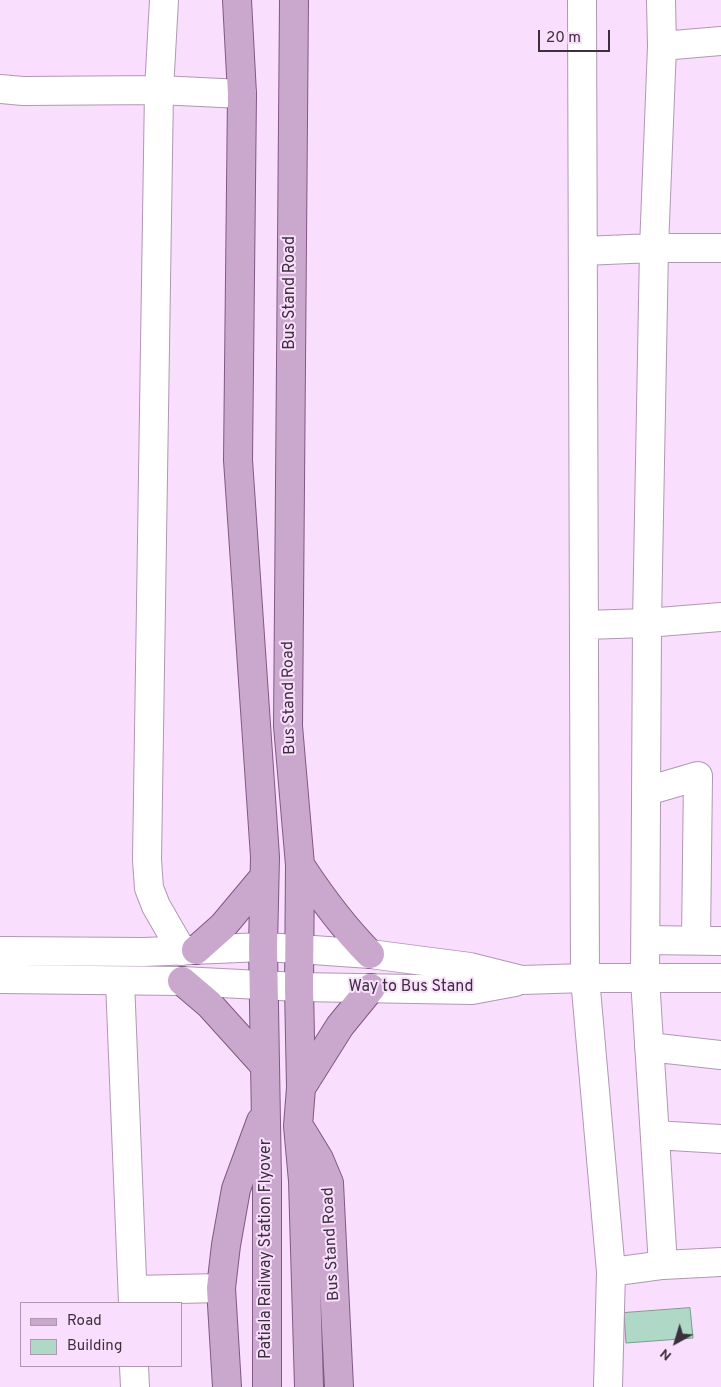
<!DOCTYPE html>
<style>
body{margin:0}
#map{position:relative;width:721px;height:1387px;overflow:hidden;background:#fadefd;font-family:Overpass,sans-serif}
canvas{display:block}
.legend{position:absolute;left:20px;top:1302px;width:162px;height:65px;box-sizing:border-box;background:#fadefd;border:1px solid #ae98b0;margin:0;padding:6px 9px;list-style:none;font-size:15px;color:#3b303c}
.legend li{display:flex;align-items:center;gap:10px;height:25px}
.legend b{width:25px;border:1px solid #ae98b0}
.north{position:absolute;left:651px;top:1317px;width:50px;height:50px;-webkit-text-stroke:4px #fadefd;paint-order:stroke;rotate:219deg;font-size:14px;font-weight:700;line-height:20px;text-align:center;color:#3b303c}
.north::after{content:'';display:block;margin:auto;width:18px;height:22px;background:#3b303c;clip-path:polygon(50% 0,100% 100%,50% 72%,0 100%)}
.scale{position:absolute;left:538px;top:30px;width:72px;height:22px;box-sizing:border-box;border:2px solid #3b303c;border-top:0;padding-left:6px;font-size:15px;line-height:18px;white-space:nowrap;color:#3b303c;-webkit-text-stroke:4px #fadefd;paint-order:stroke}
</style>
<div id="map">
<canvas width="721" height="1387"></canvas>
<ul class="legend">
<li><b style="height:6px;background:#caa8ce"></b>Road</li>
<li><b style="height:14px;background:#afd8c6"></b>Building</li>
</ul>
<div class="north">N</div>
<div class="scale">20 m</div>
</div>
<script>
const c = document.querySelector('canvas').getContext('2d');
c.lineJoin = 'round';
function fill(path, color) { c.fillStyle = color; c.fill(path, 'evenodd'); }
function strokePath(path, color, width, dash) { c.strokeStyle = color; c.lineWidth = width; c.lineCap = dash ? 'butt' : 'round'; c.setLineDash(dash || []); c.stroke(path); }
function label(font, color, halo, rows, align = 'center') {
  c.font = font + ' Overpass,sans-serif'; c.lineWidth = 4; c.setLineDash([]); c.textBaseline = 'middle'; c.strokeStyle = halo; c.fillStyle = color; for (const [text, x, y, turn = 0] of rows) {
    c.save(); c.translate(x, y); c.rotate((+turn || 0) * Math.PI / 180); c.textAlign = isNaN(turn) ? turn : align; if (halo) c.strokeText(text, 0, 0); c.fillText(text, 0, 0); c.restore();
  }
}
const building = new Path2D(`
 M690,1308L693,1338L626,1343L624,1313Z`);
const minor = new Path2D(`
 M164,0L159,90L147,860L149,888L156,906L182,951
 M582,0L585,978L611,1272L663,1265L721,1262
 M661,0L662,46L654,248L647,623L645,979L663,1265
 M662,46L721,41
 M0,89L23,91L159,90L242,94
 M583,251L654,248H721
 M584,625L647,623L721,617
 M647,791L698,776L696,940
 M646,940L721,941
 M299,949L370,954L470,967L522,980L585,978H721
 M120,981L133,1303
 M299,987L472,990L515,982
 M649,1047L721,1055
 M655,1135L721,1139
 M133,1290L221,1288
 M134,1366L135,1387
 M608,1387L611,1272`);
const tertiary = new Path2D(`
 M0,951L144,952L263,947L299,949
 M0,979L182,981L299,987`);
const primary = new Path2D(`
 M237,0L242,94L238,460L265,857L263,947L267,1181V1387
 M294,0L288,726L300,865L299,987L301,1088L298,1126L303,1181L309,1387
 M300,865C321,897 343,927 370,954
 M196,950L223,926L264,877
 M182,981L209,1004L264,1065
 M301,1088L340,1026L371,988
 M302,1131L319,1159L329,1183L339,1387
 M227,1387L221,1288L226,1245L236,1189L261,1121`);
const streetNames = [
 ["Bus Stand Road",291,293,-90],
 ["Bus Stand Road",290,698,-91],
 ["Way to Bus Stand",411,988],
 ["Bus Stand Road",332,1244,-93],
 ["Patiala Railway Station Flyover",267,1249,-90]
];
fill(building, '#afd8c6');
strokePath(building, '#769e8d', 1);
strokePath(minor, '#b097b3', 30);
strokePath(tertiary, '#b097b3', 30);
strokePath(primary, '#815886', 30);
strokePath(minor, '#fff', 28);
strokePath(tertiary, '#fff', 28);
strokePath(primary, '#caa8ce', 28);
label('16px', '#3b303c', '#fadefd', streetNames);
</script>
